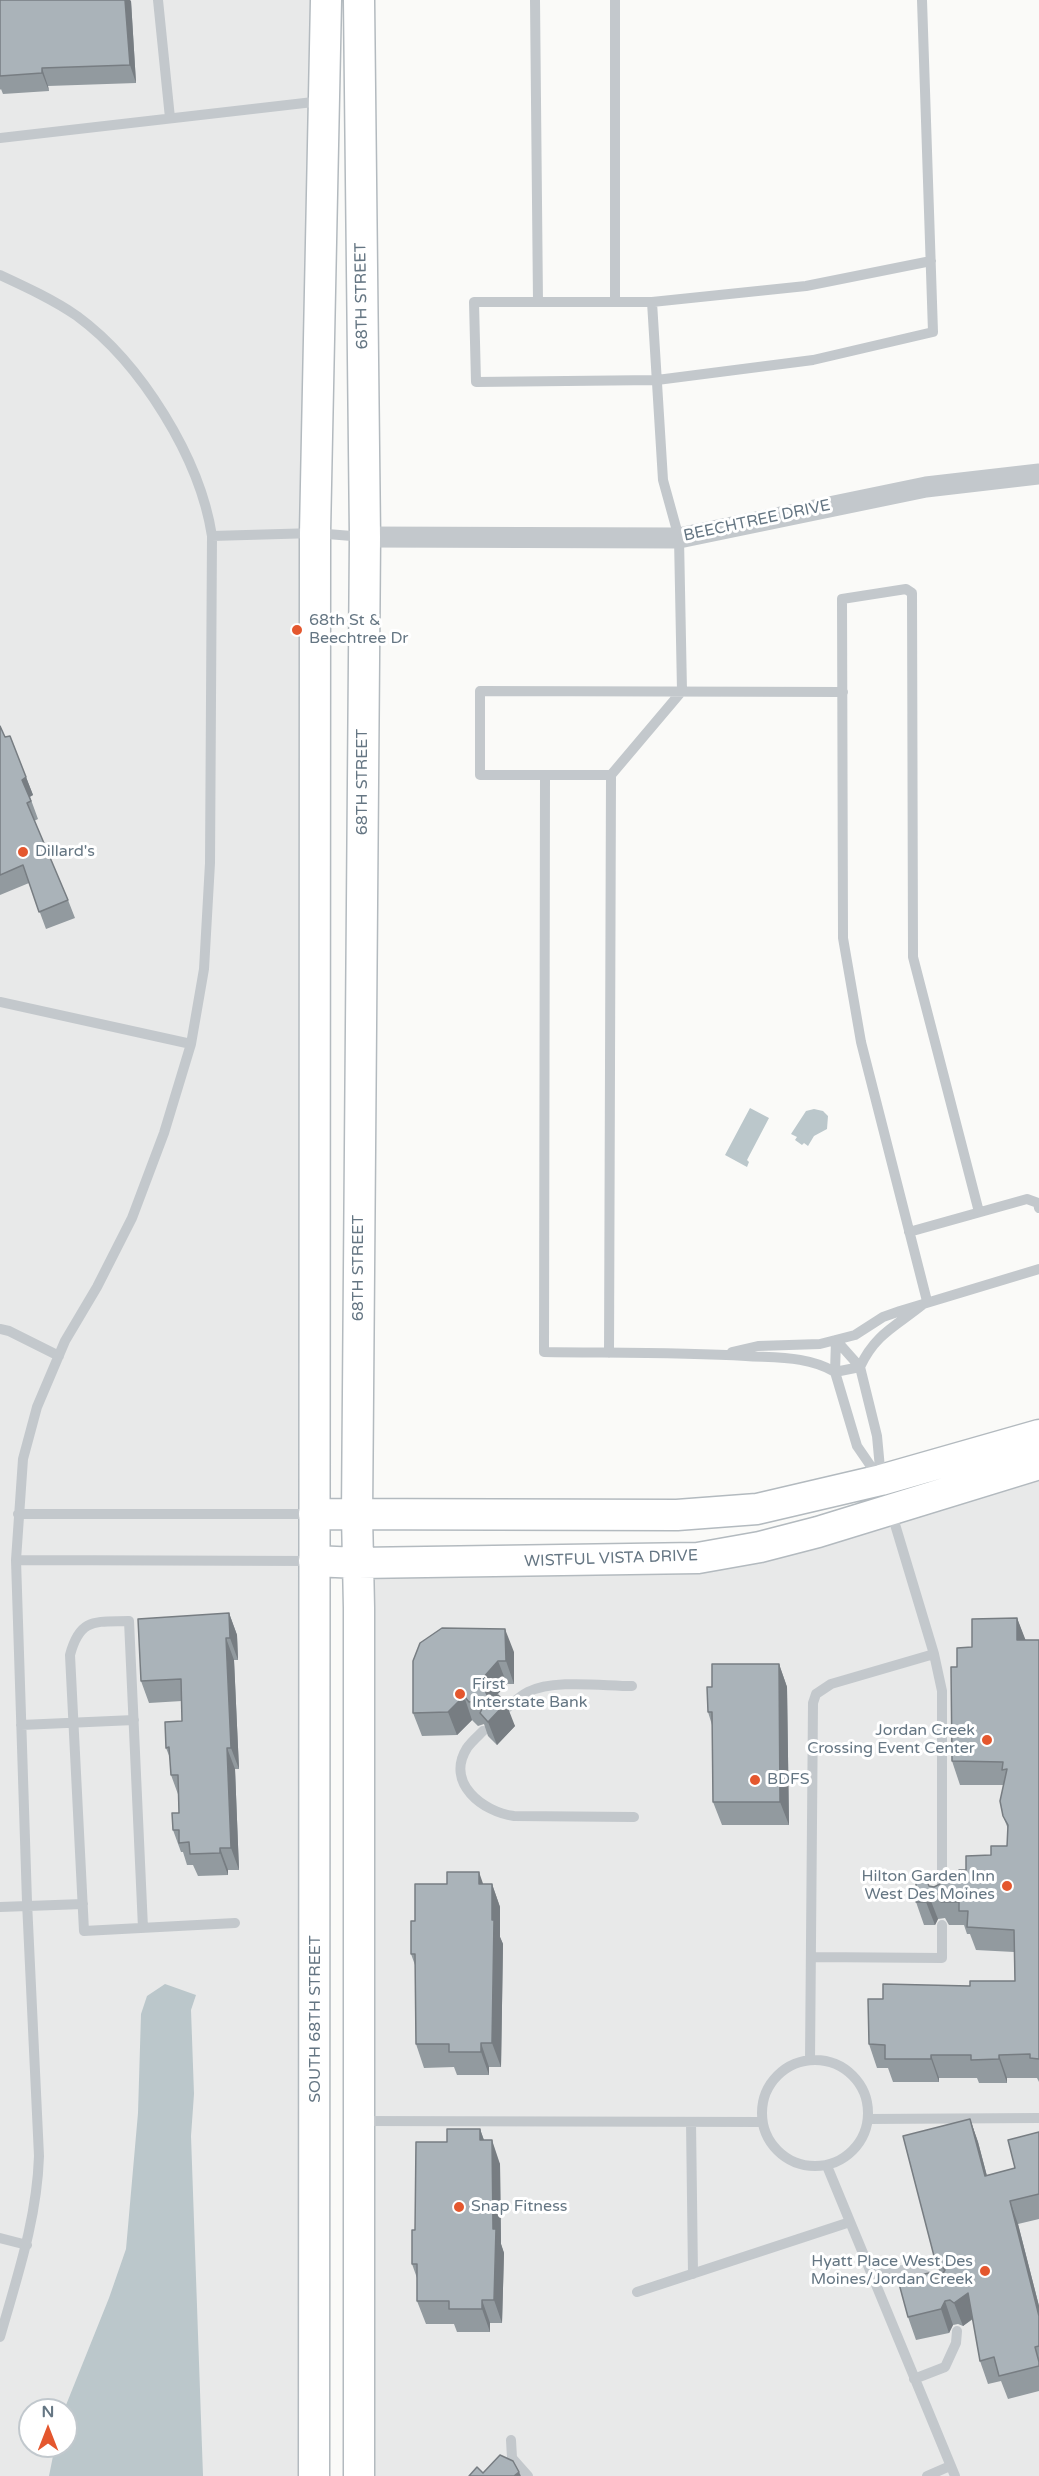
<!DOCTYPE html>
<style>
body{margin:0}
#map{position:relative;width:1039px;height:2476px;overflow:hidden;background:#fafaf8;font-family:"Varela Round",sans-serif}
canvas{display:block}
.north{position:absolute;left:18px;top:2398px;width:60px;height:60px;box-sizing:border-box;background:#fff;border:2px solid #c1c8cd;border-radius:50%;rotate:0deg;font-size:16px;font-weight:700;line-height:24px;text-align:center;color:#657683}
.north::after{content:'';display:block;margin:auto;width:21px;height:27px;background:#e4572e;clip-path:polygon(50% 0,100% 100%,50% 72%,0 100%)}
</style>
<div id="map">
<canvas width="1039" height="2476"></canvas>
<div class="north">N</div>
</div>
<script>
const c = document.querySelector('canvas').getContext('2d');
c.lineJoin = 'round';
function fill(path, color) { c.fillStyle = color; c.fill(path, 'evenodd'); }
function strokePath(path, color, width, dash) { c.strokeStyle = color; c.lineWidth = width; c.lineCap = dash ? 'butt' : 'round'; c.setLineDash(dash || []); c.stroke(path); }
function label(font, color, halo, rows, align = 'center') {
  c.font = font + ' "Varela Round",sans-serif'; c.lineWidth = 6; c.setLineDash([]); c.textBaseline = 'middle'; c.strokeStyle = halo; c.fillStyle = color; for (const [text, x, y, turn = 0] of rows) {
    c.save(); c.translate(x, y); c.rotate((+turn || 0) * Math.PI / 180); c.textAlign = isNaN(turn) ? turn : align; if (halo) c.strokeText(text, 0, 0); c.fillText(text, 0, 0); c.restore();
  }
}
const built = new Path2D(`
 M0,0H326L314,2476H0ZM30,2410H66V2446H30Z
 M1039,1464V2476H359L358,1563L697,1548Z`);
const water = new Path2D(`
 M750,1108L769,1118L747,1160L749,1162L747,1167L725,1155Z
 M814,1109L823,1111L828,1116L827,1129L814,1136L808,1146L804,1143L802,1145L795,1140L797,1137L791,1134L806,1111Z
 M165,1984L196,1995L191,2010L194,2094L191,2136L203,2476H49L55,2446H66L64,2410L109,2298L126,2249L138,2113L141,2014L147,1996Z`);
const lane = new Path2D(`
 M158,0L170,118
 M535,0L538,302
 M615,0V302
 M922,0L933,332L813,360L657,380L476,382L474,302H652L806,286L931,261
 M0,138L322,101
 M0,275C26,287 54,300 77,316C141,363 200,458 212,536L210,863L204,969L191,1044L164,1133L132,1218L97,1287L65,1341L37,1407L23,1459L16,1560L27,1902L39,2156C37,2219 17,2277 0,2337
 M212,536L315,533L364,537
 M545,775L544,1352C611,1353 679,1352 746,1356C777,1358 808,1356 835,1372L860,1367C876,1332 899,1325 927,1301
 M611,775H480V691L843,692
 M0,1002L191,1044
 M909,1232L1027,1199L1038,1203L1039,1208
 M927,1301L861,1042L843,938L842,599L906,589L912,593L913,957L979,1212
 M0,1329L9,1331L59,1356
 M836,1340L860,1367L877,1436L881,1479
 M836,1340L835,1372L857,1446L879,1478
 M732,1352L758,1346L820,1344L855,1335L883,1317L900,1311L1039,1269
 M609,1353L611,775L682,691L679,538L663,480L652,302
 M891,1511L934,1654L942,1691V1893
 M18,1514H313
 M16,1560L312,1561
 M501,1713C510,1706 518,1697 528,1692C554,1679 603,1686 632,1686
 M21,1725L134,1720
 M483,1731C478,1736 471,1742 467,1748C445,1783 483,1812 514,1816L634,1817
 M0,1907L83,1904
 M143,1928L129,1621C96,1622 80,1617 70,1655L84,1931L235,1923
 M811,1957L942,1958V1925
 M762 2113a53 53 0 1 1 106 0a53 53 0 1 1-106 0Z
 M810,2060L813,1703L816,1694L831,1684L934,1654
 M869,2119L1039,2118
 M360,2121L762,2122
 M691,2122L693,2274
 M827,2166L955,2476
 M0,2238L27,2245
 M872,2277C895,2268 912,2267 934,2279
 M637,2292L850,2222
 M914,2379L945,2367L956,2343L957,2331
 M511,2440L512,2458L528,2476
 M927,2476L950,2466`);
const street = new Path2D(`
 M365,537L679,538L926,487L1039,474`);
const secondary = new Path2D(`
 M359,0L365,537L357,1515L359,1608V2476
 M314,1514L677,1515L757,1509L881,1480L1039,1435
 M314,1561L358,1563L698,1558L760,1547L818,1532L1039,1464
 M314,2476L315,533L326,0`);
const wall = new Path2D(`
 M0,0L131,1L136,83L48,86L49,91L3,94L1,89L0,90Z
 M0,726L5,737L26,777L33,795L30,797L38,819L34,821L68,900L75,918L46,929L29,883L0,895Z
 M229,1613L237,1635L238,1660H234L239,1769H235L239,1870H228V1875L198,1876L193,1865H187L183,1852H181L173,1830L179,1813V1797L171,1775L170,1758L166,1748L182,1721V1701L149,1703L141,1681Z
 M1017,1618L1025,1640H1039V2082L1037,2078H1007V2083H979L977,2078H939V2082H893L888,2068H877L869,2044L883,1999L970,1986L1015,1981L1014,1952L976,1950L970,1934H967L964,1925H949L945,1918L938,1919L935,1925H924L916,1902L929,1886L934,1887L959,1879L966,1870L1007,1846L1008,1829L1003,1816L1004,1785H960L952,1761L957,1667L972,1647Z
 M514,1652V1684H507L496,1696L515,1726L497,1745L488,1736L484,1724L478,1726L472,1720L457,1735L422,1736L413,1713Z
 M779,1664L787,1687L789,1825H722L713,1802L712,1725L708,1712L712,1687Z
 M483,1884H492L500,1907V1937L503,1944L501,2067H489V2075H457L454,2067L424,2068L416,2044L415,1965L411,1954L415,1921Z
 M970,2119L978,2142L987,2176L1015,2168L1039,2132V2219L1018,2224L1039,2306V2391L1008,2399L1001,2381L988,2384L980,2361L973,2319L963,2326L958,2324L953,2325L949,2333L916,2340L908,2317L935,2278H940L941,2276L934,2256Z
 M480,2129L484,2140L500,2164L501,2244L504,2253L502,2323H490V2332H457L454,2324H426L417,2301V2278L412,2264L447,2142Z`);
const shadedWall = new Path2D(`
 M125,0H130L131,1L136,83L130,65Z
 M42,68L48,86L49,91L42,73Z
 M26,777L33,795L29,797L22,780Z
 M229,1613L237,1635L238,1660L230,1638Z
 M1017,1618L1026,1641L1017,1640Z
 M505,1629L514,1652V1684L506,1661Z
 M226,1638L234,1660L239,1769L231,1748Z
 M498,1661L507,1684L493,1699L494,1714L482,1679Z
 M779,1664L787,1687L789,1825L780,1802Z
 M464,1696L472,1720L457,1735L448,1712Z
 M506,1703L515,1726L497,1745L488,1722Z
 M227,1748L235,1769L239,1870L231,1848Z
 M220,1848L228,1870V1875L220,1853Z
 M479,1872L487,1895L479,1884Z
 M492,1884L500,1907V1937L503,1944L501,2067L492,2043Z
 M929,1896L938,1919L935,1925L926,1902Z
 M481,2043L489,2067V2075L481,2052Z
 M931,2055L939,2078V2082L931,2059Z
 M999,2055L1007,2078V2083L999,2059Z
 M970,2119L978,2142L993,2199L985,2176Z
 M480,2129L488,2152L480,2140Z
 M492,2140L500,2164L501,2244L504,2253L502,2323L494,2300Z
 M1010,2201L1018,2224L1039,2306V2316Z
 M968,2293L976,2316L963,2326L954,2303Z
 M482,2300L490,2323V2332L482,2309Z
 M945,2301L953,2325L949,2333L941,2309Z
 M519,2472L521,2476H514Z`);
const building = new Path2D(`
 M0,0H125L130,65L42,68V73L0,76Z
 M0,726L5,737L10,736L26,777L22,780L31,801L27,803L68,900L39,912L23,865L0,875Z
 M229,1613L230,1638H226L231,1748H227L231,1848H220V1853L190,1854L189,1842L179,1843V1830H173L172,1813H179L178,1775H171L169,1747L166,1748L165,1722L182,1721L181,1679L141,1681L138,1619Z
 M1017,1618V1640H1039V2059L1030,2058V2054L999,2055V2059L971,2060V2055H931V2059H885V2045L869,2044L868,1999H883V1984L970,1986V1981H1015L1014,1930L967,1927L968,1911H959V1902H941L937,1895L929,1896L926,1902H916V1879H926L929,1886L934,1887L940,1884L941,1879H959V1870H966V1856L991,1855V1846H1007L1008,1825L1003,1816L1000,1801L1007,1769L1002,1770L1003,1762L952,1761L951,1667H957V1648L972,1647V1619Z
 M442,1628L505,1629L506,1661H498L482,1679L487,1685L485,1690L487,1695L493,1697L498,1695L506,1703L488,1722L480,1713L482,1709L480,1703L476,1701L469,1702L464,1696L448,1712L413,1713V1661L420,1643Z
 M712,1664H779L780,1802H713L712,1712H708L707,1687H712Z
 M447,1872H479V1884H492V1920H494L492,2043H481V2052H449V2044H416L415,1954H411V1921H415V1884H447Z
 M970,2119L985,2176L1015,2168L1008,2140L1039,2132V2194L1010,2201L1039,2316V2346L1035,2347L1039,2362V2366L999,2376L994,2357L980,2361L968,2293L954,2303L950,2300L945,2301L941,2309L908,2317L898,2280L929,2273L935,2278H940L945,2270L934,2256L903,2136Z
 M447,2129H480V2140H492L493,2229H496L494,2300H482V2309H449V2301H417V2264H412V2230H415L416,2142H447Z
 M500,2455L513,2461L519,2472L514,2476H469L477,2467L483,2473Z`);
const markers = [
 [297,630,6,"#e4572e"],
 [23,852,6,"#e4572e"],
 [460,1694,6,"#e4572e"],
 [987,1740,6,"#e4572e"],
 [755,1780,6,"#e4572e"],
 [1007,1886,6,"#e4572e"],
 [459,2207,6,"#e4572e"],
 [985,2271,6,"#e4572e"]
];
const streetNames = [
 ["68TH STREET",362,296,-91],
 ["BEECHTREE DRIVE",757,521,-12],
 ["68TH STREET",363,782,-90],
 ["68TH STREET",359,1268,-90],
 ["WISTFUL VISTA DRIVE",611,1559,-2],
 ["SOUTH 68TH STREET",316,2019,-90]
];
const poiNames = [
 ["68th St &",309,621],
 ["Beechtree Dr",309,639],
 ["Dillard's",35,852],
 ["First",472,1685],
 ["Interstate Bank",472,1703],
 ["Jordan Creek",975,1731,"right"],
 ["Crossing Event Center",975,1749,"right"],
 ["BDFS",767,1780],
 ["Hilton Garden Inn",995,1877,"right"],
 ["West Des Moines",995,1895,"right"],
 ["Snap Fitness",471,2207],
 ["Hyatt Place West Des",973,2262,"right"],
 ["Moines/Jordan Creek",973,2280,"right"]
];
fill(built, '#e8e9e9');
fill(water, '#bbc7cb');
strokePath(secondary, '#b3babf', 33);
strokePath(lane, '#c3c8cc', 10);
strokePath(street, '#c3c8cc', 21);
strokePath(secondary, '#fff', 30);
fill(wall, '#929a9f');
fill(shadedWall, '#777d82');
fill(building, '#aab3b9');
strokePath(building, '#777d82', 1.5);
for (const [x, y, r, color] of markers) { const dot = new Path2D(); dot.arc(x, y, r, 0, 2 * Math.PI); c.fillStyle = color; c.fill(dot); strokePath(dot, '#fff', 2); }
label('16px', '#657683', '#fff', streetNames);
label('16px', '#657683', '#fff', poiNames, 'left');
</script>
